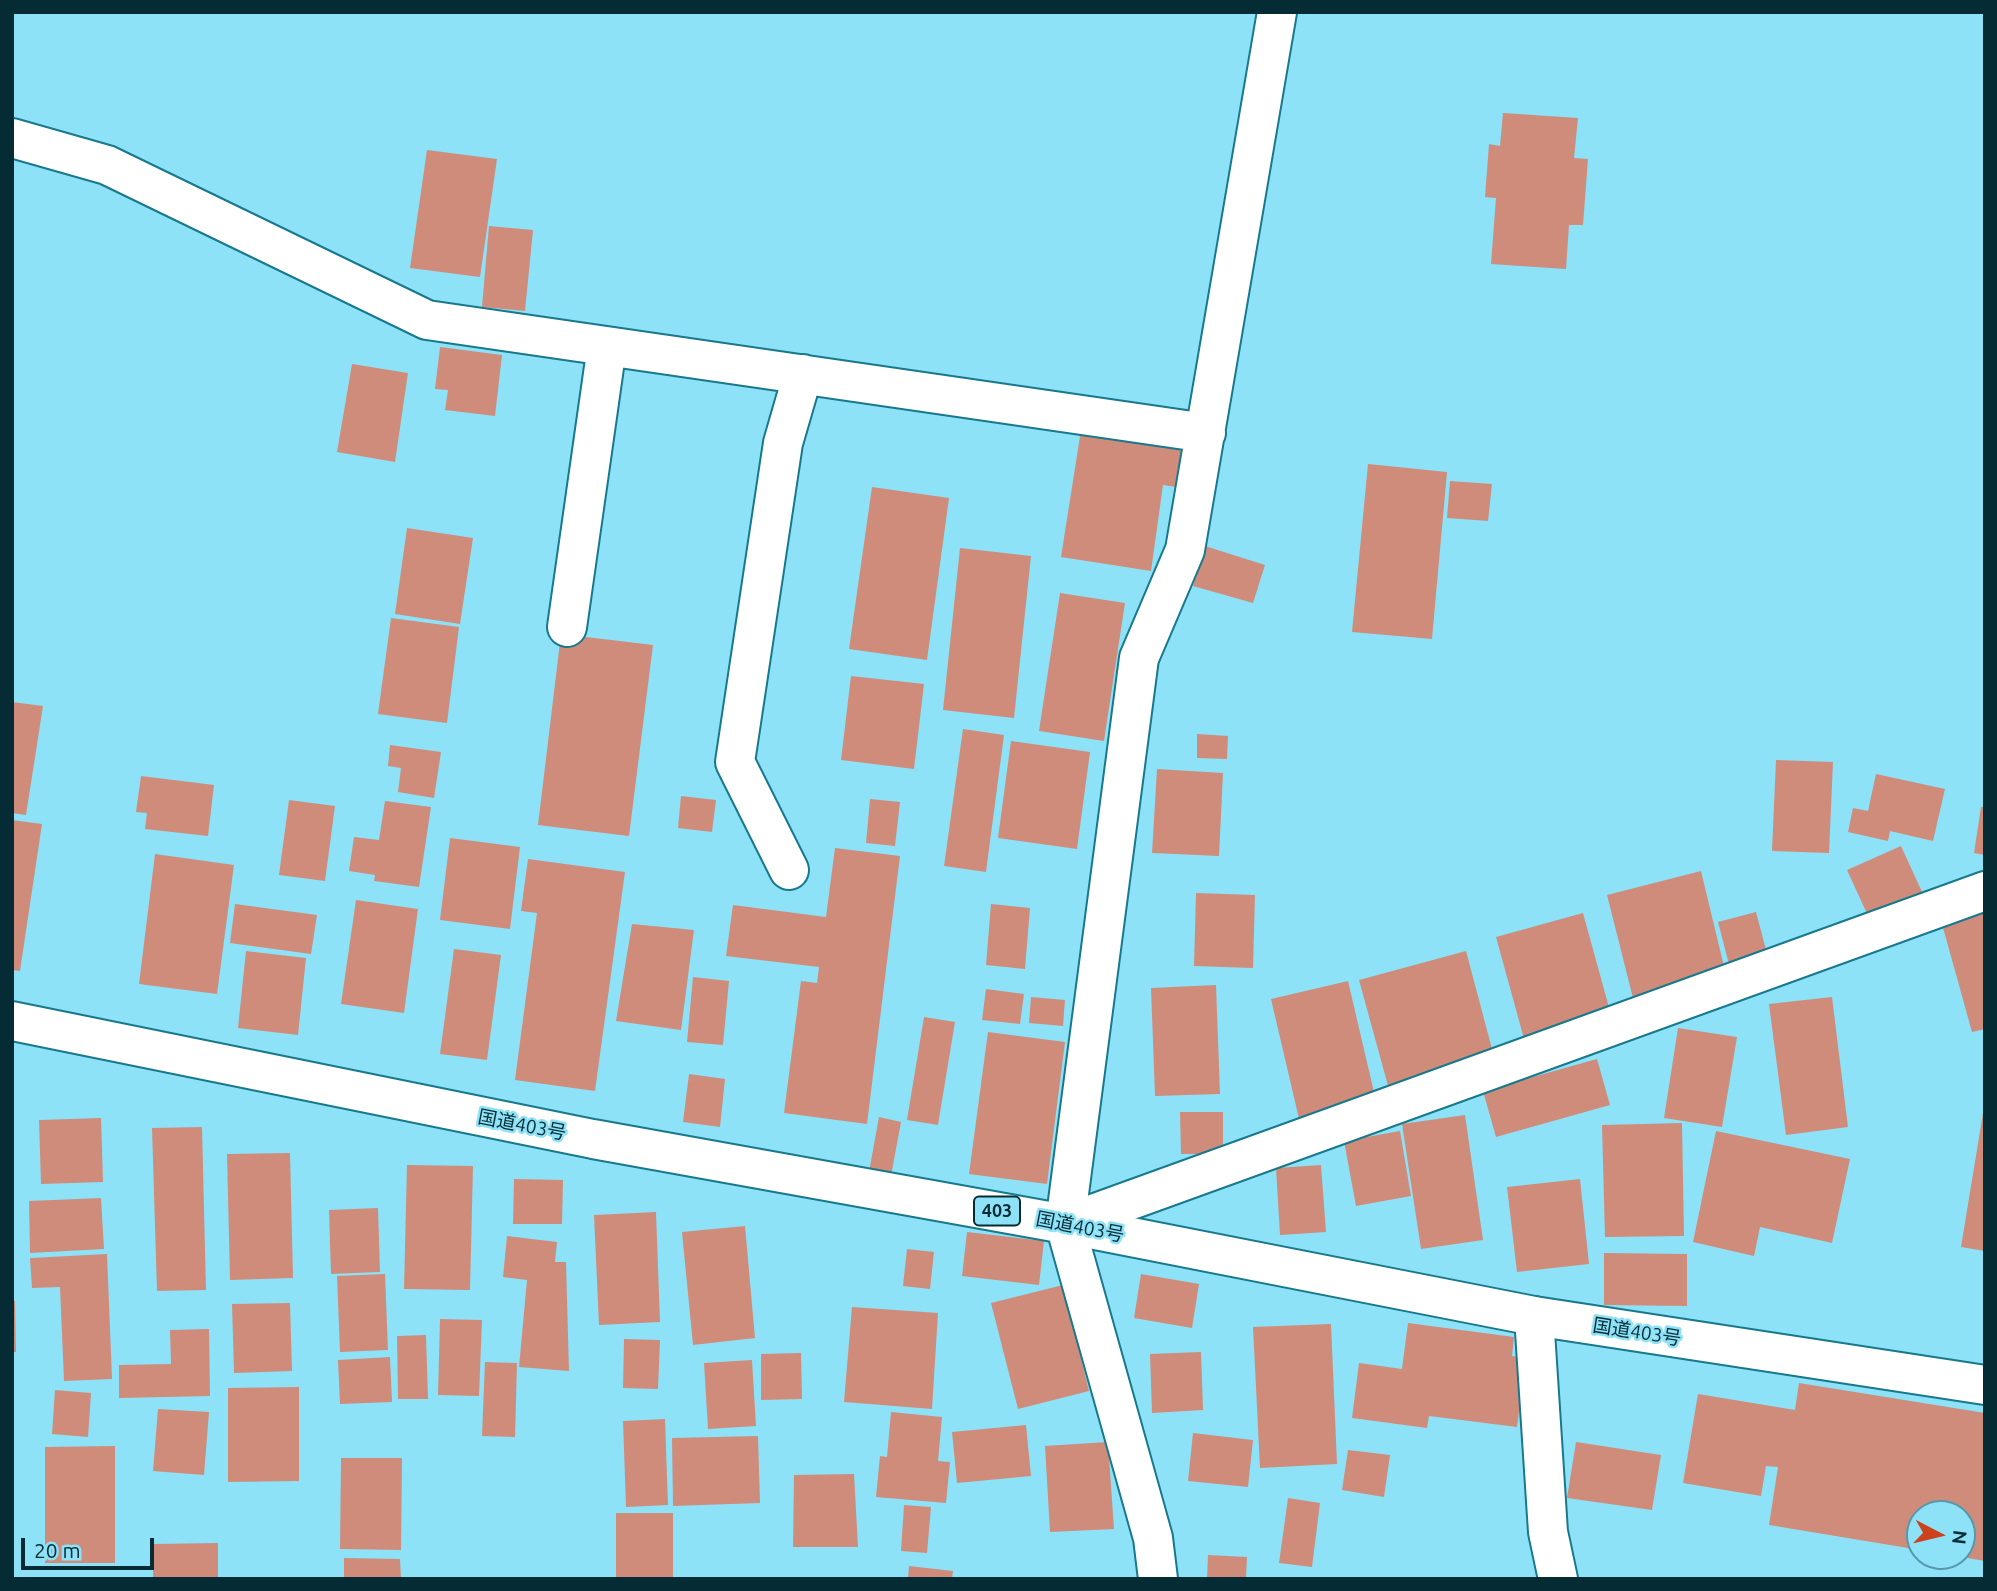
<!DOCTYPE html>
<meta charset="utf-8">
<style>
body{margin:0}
#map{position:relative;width:1997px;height:1591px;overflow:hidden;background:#8de2f8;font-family:Ubuntu,sans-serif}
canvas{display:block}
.frame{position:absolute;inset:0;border:14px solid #052c34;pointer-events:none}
.north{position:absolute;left:1906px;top:1500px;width:70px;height:70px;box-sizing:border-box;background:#8de2f8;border:2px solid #5799aa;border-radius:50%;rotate:97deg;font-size:19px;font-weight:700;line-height:28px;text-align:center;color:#052c34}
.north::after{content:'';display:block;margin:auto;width:24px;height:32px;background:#cb421c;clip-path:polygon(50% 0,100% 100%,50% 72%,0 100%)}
.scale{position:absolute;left:21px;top:1538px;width:133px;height:32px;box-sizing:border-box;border:4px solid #052c34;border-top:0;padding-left:9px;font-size:21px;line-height:24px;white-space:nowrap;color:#052c34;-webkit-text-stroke:5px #8de2f8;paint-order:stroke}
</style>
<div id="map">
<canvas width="1997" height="1591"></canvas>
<div class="frame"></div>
<div class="north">N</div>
<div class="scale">20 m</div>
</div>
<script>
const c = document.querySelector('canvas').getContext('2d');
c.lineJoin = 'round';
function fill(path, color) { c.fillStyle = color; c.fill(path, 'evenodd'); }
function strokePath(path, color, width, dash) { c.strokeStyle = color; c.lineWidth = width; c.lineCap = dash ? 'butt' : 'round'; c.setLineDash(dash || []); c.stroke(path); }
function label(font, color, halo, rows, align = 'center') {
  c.font = font + ' Ubuntu,"Noto Sans JP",sans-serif'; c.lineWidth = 5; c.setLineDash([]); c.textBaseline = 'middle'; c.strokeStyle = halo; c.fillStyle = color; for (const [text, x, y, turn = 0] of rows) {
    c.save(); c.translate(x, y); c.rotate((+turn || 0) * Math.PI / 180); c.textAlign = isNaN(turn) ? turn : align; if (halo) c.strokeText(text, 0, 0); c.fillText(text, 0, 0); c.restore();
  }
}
const building = new Path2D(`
 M1503,113L1578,118L1574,158L1588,159L1583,225H1569L1566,269L1491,264L1496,198L1485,197L1489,144L1500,146Z
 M427,150L497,159L480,277L410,268Z
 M489,226L533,230L525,311L482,307Z
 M440,347L502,355L495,416L445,410L448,390L435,389Z
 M352,364L408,373L395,462L337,452Z
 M1081,430L1190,446L1183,488L1163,485L1151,571L1061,557Z
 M1368,464L1447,472L1432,639L1352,632Z
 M1450,481L1492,484L1488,521L1447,518Z
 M872,487L949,498L927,660L849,649Z
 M407,528L473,538L460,624L395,614Z
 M1205,546L1265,565L1253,603L1193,586Z
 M960,548L1031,556L1014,718L943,710Z
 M1060,593L1125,603L1104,741L1039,731Z
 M391,618L459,627L447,723L378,714Z
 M561,634L653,645L629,836L538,825Z
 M851,676L924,684L914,769L841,760Z
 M12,702L43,706L26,815L12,813Z
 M963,729L1004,735L986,872L944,866Z
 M1197,734L1228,736L1227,759L1197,758Z
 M1011,741L1090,752L1077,849L998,838Z
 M390,745L441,752L434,798L398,792L401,768L388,766Z
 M1776,760L1833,762L1829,853L1772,851Z
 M1157,769L1223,773L1219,856L1152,853Z
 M1876,774L1945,789L1933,841L1890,831L1888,841L1848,832L1853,808L1868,811Z
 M141,776L214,785L208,836L145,829L147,813L136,812Z
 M681,796L716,800L712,832L678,828Z
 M870,799L900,802L895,846L866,843Z
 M289,800L335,806L325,881L279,875Z
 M385,801L431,807L419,887L374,881L375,875L349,871L354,837L379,840Z
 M1981,807H1985V855L1974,853Z
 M12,820L42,824L20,971L12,970Z
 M450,838L520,847L510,929L440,920Z
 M1901,846L1923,894L1869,918L1847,870Z
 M835,848L900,856L867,1124L784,1113L801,981L817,983L819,967L726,956L733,905L826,917Z
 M155,854L234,865L217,994L139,984Z
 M528,859L625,872L595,1091L515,1080L537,913L521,911Z
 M1701,871L1727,979L1634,1002L1607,895Z
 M1196,893L1255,895L1253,968L1194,966Z
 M356,900L418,909L404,1013L341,1004Z
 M235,904L317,915L311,954L230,943Z
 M991,904L1030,908L1025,969L986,965Z
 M1756,912L1769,961L1731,972L1718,922Z
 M1985,912V1029L1972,1032L1942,924Z
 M1583,913L1613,1022L1526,1046L1496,937Z
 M632,924L694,930L681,1030L616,1021Z
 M454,949L501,955L487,1060L440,1054Z
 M246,951L306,958L298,1035L238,1028Z
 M1466,951L1496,1064L1390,1093L1359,980Z
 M693,977L729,981L723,1045L687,1042Z
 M1348,981L1377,1105L1300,1123L1271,999Z
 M1216,985L1220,1094L1155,1096L1151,988Z
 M986,989L1024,994L1020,1024L982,1020Z
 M1031,997L1065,1000L1063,1026L1029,1023Z
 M1832,997L1848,1127L1786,1135L1769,1004Z
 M924,1017L955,1022L938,1125L907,1120Z
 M1678,1028L1737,1037L1722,1127L1664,1118Z
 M988,1032L1065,1042L1047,1184L969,1174Z
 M1597,1059L1610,1105L1496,1137L1483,1091Z
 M689,1074L725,1079L720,1127L683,1122Z
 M1180,1112H1223V1154H1181Z
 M1983,1113L1985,1114V1251L1961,1247Z
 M1465,1115L1483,1240L1421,1249L1402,1124Z
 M879,1117L901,1122L891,1176L869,1172Z
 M101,1118L103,1182L41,1184L39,1120Z
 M1682,1123L1684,1236L1605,1237L1602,1125Z
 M202,1127L206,1290L157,1291L152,1128Z
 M1400,1131L1411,1196L1356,1206L1344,1141Z
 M1716,1131L1850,1159L1832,1243L1760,1227L1754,1256L1693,1242Z
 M290,1153L293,1278L230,1280L227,1154Z
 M407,1165L473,1166L470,1290L404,1289Z
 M1321,1165L1326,1232L1280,1235L1276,1168Z
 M514,1179L563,1180L562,1224H513Z
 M1580,1179L1589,1264L1517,1272L1507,1187Z
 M101,1198L104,1249L30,1253L29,1201Z
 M378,1208L380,1272L331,1274L329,1210Z
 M656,1212L660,1322L599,1325L594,1215Z
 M745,1226L755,1338L693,1345L682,1232Z
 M967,1232L1044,1241L1039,1285L962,1276Z
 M507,1236L557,1242L555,1262H566L569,1371L519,1367L527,1280L503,1277Z
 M907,1249L934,1252L930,1289L903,1286Z
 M1604,1253L1687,1254V1306L1604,1305Z
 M107,1254L112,1379L64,1381L60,1287L32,1288L30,1258Z
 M385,1274L388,1350L340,1352L337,1276Z
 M1141,1274L1199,1284L1192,1328L1134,1318Z
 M1063,1285L1089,1391L1018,1409L991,1303Z
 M12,1301H15L16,1352H12Z
 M290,1303L292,1371L234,1373L232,1304Z
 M852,1307L938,1313L932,1409L844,1402Z
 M440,1319L482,1320L479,1396L438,1395Z
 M1408,1323L1514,1337L1512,1356L1526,1358L1517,1427L1429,1416L1427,1428L1352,1418L1359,1363L1402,1369Z
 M1331,1324L1337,1464L1260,1468L1253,1327Z
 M209,1329L210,1396L119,1398V1365L171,1364L170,1330Z
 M426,1335L428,1399H398L397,1336Z
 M624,1339L660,1340L658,1389L623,1388Z
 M1201,1352L1203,1410L1152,1413L1150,1354Z
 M801,1353L802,1399L761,1400V1354Z
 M390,1357L392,1402L340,1404L338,1360Z
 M752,1360L756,1426L708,1429L704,1363Z
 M485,1362L517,1363L515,1437L482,1436Z
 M1799,1383L1985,1413V1561L1962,1557V1514H1920V1550L1769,1525L1778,1467L1766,1466L1761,1496L1683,1483L1698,1394L1795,1410Z
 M299,1387V1481L228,1482V1388Z
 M55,1390L91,1393L88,1437L52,1434Z
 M158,1409L209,1412L204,1475L153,1471Z
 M891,1412L942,1417L938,1461L950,1462L946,1503L876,1497L880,1456L887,1457Z
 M665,1419L668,1505L626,1507L623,1421Z
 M1026,1425L1031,1476L957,1483L952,1432Z
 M1193,1433L1253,1440L1248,1487L1188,1481Z
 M758,1436L760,1503L673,1506L672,1438Z
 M1108,1442L1114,1529L1050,1532L1045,1446Z
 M1576,1442L1661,1455L1652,1510L1567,1498Z
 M115,1446V1563H45V1447Z
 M1348,1450L1390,1455L1384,1497L1342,1490Z
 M341,1458H402L401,1550L340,1549Z
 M854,1474L858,1547H793L794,1475Z
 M1288,1498L1320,1503L1312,1567L1279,1563Z
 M904,1505L931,1507L927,1553L901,1551Z
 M616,1513H673V1579H616Z
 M218,1543V1579H153V1544Z
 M1208,1555L1247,1557L1246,1579H1207Z
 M344,1558L400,1559L401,1579H344Z
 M909,1566L953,1571L952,1579H908Z`);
const minor = new Path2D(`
 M12,138L107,165L427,320L1206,433
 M567,627L607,346
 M789,870L735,762L783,443L803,374
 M1065,1224L1985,891
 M1534,1316L1548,1532L1558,1579
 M1158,1579L1153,1538L1065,1224L1139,658L1185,550L1277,12`);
const highway = new Path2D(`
 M12,1021L593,1139L1065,1224L1534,1316L1985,1385`);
const shields = [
 [997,1211,46]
];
const shieldNames = [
 ["403",997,1211]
];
const streetNames = [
 ["国道403号",522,1125,11],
 ["国道403号",1080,1227,11],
 ["国道403号",1637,1332,9]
];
fill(building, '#d08c7a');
strokePath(minor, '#18788c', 42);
strokePath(highway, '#18788c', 42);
strokePath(minor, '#fff', 38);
strokePath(highway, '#fff', 38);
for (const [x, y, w] of shields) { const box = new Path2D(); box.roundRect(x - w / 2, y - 14.5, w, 29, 5); c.fillStyle = '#8de2f8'; c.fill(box); strokePath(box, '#052c34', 2); }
label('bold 18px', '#052c34', null, shieldNames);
label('19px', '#052c34', '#8de2f8', streetNames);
</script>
